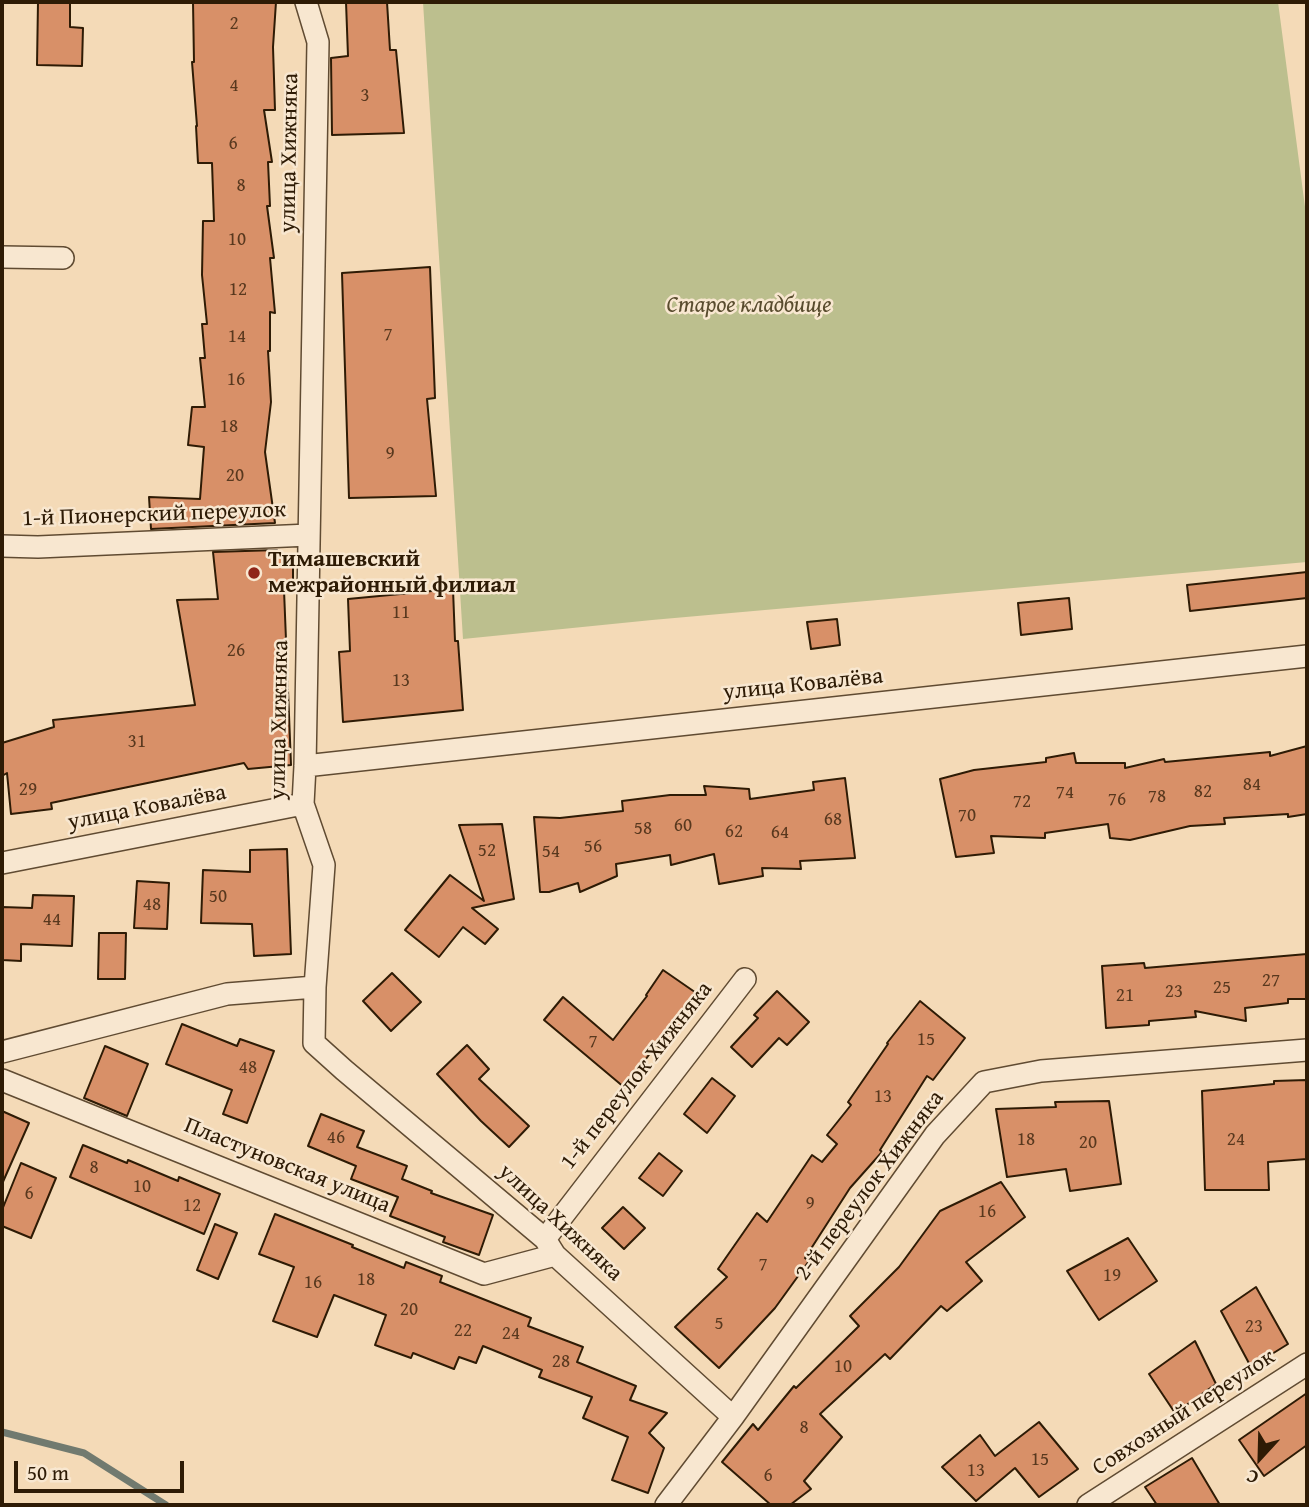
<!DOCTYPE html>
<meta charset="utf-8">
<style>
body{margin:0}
#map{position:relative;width:1309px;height:1507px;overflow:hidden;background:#f4dab7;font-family:"Gentium Book Plus",serif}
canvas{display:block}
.frame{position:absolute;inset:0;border:4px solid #2e1b05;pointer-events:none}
.north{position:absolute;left:1225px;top:1423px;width:70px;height:70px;-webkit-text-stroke:5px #f8e7d0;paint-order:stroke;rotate:202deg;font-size:19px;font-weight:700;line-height:28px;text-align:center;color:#2e1b05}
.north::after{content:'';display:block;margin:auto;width:24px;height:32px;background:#2e1b05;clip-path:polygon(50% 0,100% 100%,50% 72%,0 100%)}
.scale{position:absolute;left:14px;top:1461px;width:170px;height:32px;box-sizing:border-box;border:4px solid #2e1b05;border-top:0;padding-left:9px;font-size:21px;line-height:24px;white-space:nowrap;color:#2e1b05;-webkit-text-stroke:5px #f8e7d0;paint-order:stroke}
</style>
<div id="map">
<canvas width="1309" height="1507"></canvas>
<div class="frame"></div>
<div class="north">С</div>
<div class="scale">50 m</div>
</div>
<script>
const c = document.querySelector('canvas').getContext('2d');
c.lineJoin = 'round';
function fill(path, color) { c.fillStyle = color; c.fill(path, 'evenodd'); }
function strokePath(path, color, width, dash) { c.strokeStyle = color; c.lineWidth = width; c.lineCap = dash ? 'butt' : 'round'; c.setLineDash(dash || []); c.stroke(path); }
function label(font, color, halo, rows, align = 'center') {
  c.font = font + ' "Gentium Book Plus",serif'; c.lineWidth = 5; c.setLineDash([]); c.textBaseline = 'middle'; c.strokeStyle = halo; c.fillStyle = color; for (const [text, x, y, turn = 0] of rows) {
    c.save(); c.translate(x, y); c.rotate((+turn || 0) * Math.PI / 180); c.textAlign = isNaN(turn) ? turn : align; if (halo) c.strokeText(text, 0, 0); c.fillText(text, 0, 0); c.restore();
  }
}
const green = new Path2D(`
 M423,2H1278L1307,222V562L652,620L463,639Z`);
const stream = new Path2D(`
 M2,1432L84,1453L166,1505`);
const building = new Path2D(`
 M38,2H70V27L83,28L82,66L37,65Z
 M193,2H276L273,47L275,110H264L272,162H268L270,206H267L274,258H270L275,313L270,312V351H268L271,402L265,452L275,523L151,529L149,497L200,499L204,447L188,445L192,407H205L200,358H205L202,324H207L202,275L203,221H214L212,163H198L196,126H197L192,62H194Z
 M346,2H387L390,50H396L404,133L332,135L331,58L348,56Z
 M430,267L435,398L427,399L436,496L349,498L342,273Z
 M277,550V555H293V590H284L291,765L248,769L244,763L51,803L52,809L11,814L7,773L2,776V743L54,727L53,720L195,705L177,600L218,599L213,552Z
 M1307,572V598L1190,611L1187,585Z
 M453,589L455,641H458L463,710L343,722L339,652L350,651L348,599Z
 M1069,598L1072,629L1021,635L1018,603Z
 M837,619L840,645L811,649L807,622Z
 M1307,746V814L1288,817V814L1224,818L1225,824L1190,826L1130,840L1110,838L1108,824L1045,833V838L991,836L994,853L956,857L940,779L974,770L1046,762V758L1074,753L1076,763H1125V768L1164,759L1165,762L1270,752V756Z
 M845,778L855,858L800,861L801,869L762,868L763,876L719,884L714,854L671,865L670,855L616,864L617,876L580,892L578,883L549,892H540L534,817L560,818L623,811L622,801L670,795H706L704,786L749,789L750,799L814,790L813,782Z
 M502,824L514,899L472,908L498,929L485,944L463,927L439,957L405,930L450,875L484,901L459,825Z
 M287,849L291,954L254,956L252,924L201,923L203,870L250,872V850Z
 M137,881L169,883L167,929L134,928Z
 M33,895L74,896L72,946L21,944V961L2,960V907L32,908Z
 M99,933H126L125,979H98Z
 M1307,954V999H1288V1003L1245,1008L1246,1021L1195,1011L1196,1017L1149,1021V1025L1106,1028L1102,966L1144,963L1145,968Z
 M663,970L702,997L663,1050L656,1045L625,1088L544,1020L563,997L613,1040L647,996L646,995Z
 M392,973L421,1002L391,1031L363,1001Z
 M777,991L809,1022L787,1045L779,1038L752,1067L731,1047L758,1018L754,1015Z
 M920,1001L965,1038L933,1080L927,1076L880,1150L882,1152L850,1188L805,1258L809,1261L775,1308L719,1368L675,1327L727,1277L718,1269L757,1213L767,1222L812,1155L822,1162L837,1144L827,1135L851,1105L848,1102L888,1044L887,1043Z
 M182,1024L237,1046L240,1039L274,1051L247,1123L223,1114L232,1090L166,1064Z
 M467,1045L489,1069L479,1079L529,1126L509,1147L481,1121L437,1074Z
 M105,1046L148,1064L127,1116L84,1098Z
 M712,1078L735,1096L707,1133L684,1114Z
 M1307,1080V1159L1268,1162L1269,1190H1205L1202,1091L1274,1084V1081Z
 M1109,1101L1121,1184L1070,1191L1066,1169L1007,1177L996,1109L1056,1107L1055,1102Z
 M2,1111L29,1123L2,1184Z
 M321,1114L364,1131L357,1147L407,1166L402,1179L432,1191L431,1193L493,1215L479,1255L443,1242L445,1237L390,1216L398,1197L351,1179L356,1166L308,1146Z
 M83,1145L127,1163L128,1160L178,1181L179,1177L220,1194L204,1234L70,1177Z
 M659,1153L682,1171L663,1196L639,1178Z
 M21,1163L56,1178L31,1238L2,1226V1210Z
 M1001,1182L1025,1217L966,1262L982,1281L947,1311L941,1306L890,1359L885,1354L820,1414L842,1437L804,1481L811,1489L790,1505H771L722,1462L753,1424L758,1430L794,1386L796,1388L859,1326L850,1316L899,1267L940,1211Z
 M623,1207L645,1228L624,1249L602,1228Z
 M275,1214L353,1245L352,1247L404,1268L406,1262L442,1276L440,1282L531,1318L528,1326L583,1347L577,1362L636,1386L630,1400L667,1413L649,1433L664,1448L648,1493L612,1480L628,1437L583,1418L592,1397L539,1377L542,1370L483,1346L476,1363L459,1357L454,1369L413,1353L411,1358L375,1345L386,1315L334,1295L317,1337L273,1321L294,1267L259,1254Z
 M215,1224L237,1233L218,1279L197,1270Z
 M1128,1238L1157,1281L1099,1320L1067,1271Z
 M1256,1287L1288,1344L1251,1367L1221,1311Z
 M1195,1341L1216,1384L1175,1413L1149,1374Z
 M1307,1393V1445L1264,1476L1239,1440Z
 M1039,1422L1078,1469L1039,1497L1015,1468L976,1501L942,1467L980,1435L995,1456Z
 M1192,1458L1220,1505H1157L1145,1487Z`);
const street = new Path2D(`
 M306,2L318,42L305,766L303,804L324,865L315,987L314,1043L344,1070L545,1239L555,1255L733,1417
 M2,257L63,258
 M2,546L38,547L309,535
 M305,766L1307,656
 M2,863L303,804
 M2,1052L227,994L315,987
 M2,1080L484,1274L555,1255
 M545,1239L745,979
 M666,1505L733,1417L935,1135L984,1082L1041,1071L1307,1050
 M1088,1505L1307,1364`);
const markers = [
 [254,573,7,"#8f2418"]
];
const numberNames = [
 ["2",234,24],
 ["4",234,86],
 ["3",365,96],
 ["6",233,144],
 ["8",241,186],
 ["10",237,240],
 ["12",238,290],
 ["7",388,335],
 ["14",237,337],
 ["16",236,380],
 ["18",229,427],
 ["9",390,454],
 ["20",235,476],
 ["11",401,613],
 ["26",236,651],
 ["13",401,681],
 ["31",137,742],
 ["84",1252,785],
 ["29",28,790],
 ["82",1203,792],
 ["74",1065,793],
 ["78",1157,797],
 ["76",1117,800],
 ["72",1022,802],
 ["70",967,816],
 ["68",833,820],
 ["60",683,826],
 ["58",643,829],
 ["62",734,832],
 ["64",780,833],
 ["56",593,847],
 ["52",487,851],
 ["54",551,852],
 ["50",218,897],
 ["48",152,905],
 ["44",52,920],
 ["27",1271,981],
 ["25",1222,988],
 ["23",1174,992],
 ["21",1125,996],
 ["15",926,1040],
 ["7",593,1042],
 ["48",248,1068],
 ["13",883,1097],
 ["46",336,1138],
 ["18",1026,1140],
 ["24",1236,1140],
 ["20",1088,1143],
 ["8",94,1168],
 ["10",142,1187],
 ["6",29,1194],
 ["9",810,1204],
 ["12",192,1206],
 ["16",987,1212],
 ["7",763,1265],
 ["19",1112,1276],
 ["18",366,1280],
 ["16",313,1283],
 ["20",409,1310],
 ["5",719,1324],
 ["23",1254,1327],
 ["22",463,1331],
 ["24",511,1334],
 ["28",561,1362],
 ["10",843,1367],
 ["8",804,1428],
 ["15",1040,1460],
 ["13",976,1471],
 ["6",768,1476]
];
const streetNames = [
 ["улица Хижняка",290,153,-89],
 ["1-й Пионерский переулок",154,515,-2],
 ["улица Ковалёва",803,685,-6],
 ["улица Хижняка",280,720,-89],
 ["улица Ковалёва",147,808,-11],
 ["1-й переулок Хижняка",637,1076,-52],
 ["Пластуновская улица",287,1166,22],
 ["2-й переулок Хижняка",870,1186,-53],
 ["улица Хижняка",560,1223,43],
 ["Совхозный переулок",1184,1413,-33]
];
const parkNames = [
 ["Старое кладбище",749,306]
];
const poiNames = [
 ["Тимашевский",268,560],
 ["межрайонный филиал",268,586]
];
fill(green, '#bcbf8e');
strokePath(stream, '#717a6f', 7);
fill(building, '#d89068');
strokePath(building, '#2e1b05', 2);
strokePath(street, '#604b32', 24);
strokePath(street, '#f8e7d0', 21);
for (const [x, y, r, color] of markers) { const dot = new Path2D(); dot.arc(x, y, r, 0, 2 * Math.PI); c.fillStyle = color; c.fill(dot); strokePath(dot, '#f8e7d0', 2.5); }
label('19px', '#58381e', null, numberNames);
label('23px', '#2e1b05', '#f8e7d0', streetNames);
label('italic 23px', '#594c2e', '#f8e7d0', parkNames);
label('bold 23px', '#2e1b05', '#f8e7d0', poiNames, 'left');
</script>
